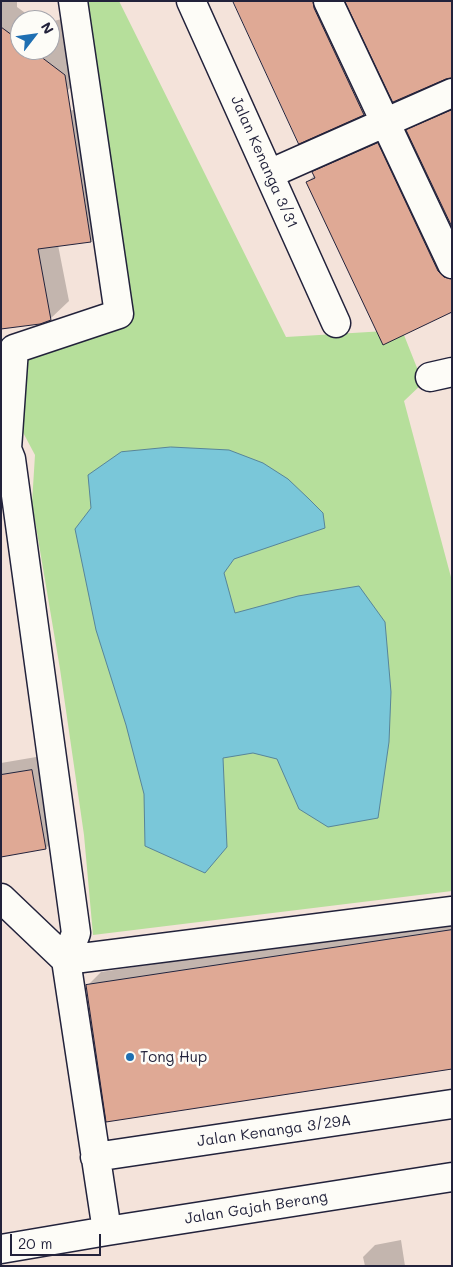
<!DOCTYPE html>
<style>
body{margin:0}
#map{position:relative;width:453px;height:1267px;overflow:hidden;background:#f4e3da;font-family:Mali,sans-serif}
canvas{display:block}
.frame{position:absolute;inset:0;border:2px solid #22223b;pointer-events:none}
.north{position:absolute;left:10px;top:10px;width:50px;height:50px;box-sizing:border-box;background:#fdfcf7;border:1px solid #a5a5ac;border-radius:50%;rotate:60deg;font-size:14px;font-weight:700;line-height:20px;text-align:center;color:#22223b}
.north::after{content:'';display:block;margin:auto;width:18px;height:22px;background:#1f6fb2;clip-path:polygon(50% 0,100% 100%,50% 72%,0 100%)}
.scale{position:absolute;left:10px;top:1234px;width:91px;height:22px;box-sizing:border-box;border:2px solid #22223b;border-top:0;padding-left:6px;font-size:15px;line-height:18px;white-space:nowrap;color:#22223b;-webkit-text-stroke:4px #fdfcf7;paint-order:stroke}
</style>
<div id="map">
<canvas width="453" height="1267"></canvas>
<div class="frame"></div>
<div class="north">N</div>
<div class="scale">20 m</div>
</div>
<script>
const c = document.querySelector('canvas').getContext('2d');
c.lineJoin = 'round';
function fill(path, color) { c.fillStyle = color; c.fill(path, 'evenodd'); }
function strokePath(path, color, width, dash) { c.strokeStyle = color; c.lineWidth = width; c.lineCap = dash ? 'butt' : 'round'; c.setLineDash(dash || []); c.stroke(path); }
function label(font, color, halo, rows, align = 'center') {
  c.font = font + ' Mali,sans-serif'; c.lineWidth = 5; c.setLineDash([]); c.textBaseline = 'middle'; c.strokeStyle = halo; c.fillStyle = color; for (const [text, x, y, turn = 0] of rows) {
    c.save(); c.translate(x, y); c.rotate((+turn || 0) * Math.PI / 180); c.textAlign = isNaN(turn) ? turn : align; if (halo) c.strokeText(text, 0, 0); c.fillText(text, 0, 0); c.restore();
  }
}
const green = new Path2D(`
 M63,1H119L286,337L402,330L423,383L404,401L452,581V891L93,935L84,835L60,669L32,503L35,455L1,391V343L106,326Z`);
const water = new Path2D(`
 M171,447L229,450L263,463L288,479L309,499L323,513L325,528L234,559L224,573L235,613L298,596L359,586L385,622L391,692L389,742L378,818L328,827L299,809L277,759L253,753L223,758L227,847L205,873L145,846L144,794L126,725L96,630L75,529L91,508L88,475L121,452Z`);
const shadow = new Path2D(`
 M1,1H17V7L35,20H20V50H50V22L77,15L86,72L67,91L1,96Z
 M235,1H328L376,102L364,114L299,142Z
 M452,104V224L408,131L420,119Z
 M91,106L109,222L91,241L58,245L69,301L50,319L1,126Z
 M390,132L452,261V311L307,182L315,175L313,172L325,160Z
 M48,755L62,832L46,848L1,856V763Z
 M452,919V1068L87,986L101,972Z
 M401,1240L405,1266H365L363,1257L375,1245Z`);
const building = new Path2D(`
 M233,1H313L314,8L364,115L299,144Z
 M345,1H452V78L446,79L393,102Z
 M1,27L20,41V50H32L65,75L91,242L38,249L51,320L40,324L1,329Z
 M452,110V227L406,130Z
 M378,143L438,271L444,277L452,279V312L383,345L306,182L315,178L312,172Z
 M32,770L46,849L1,857V775Z
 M452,930V1069L106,1122L86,985Z`);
const minor = new Path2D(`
 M191,1L336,323
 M328,1L452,264
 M269,174L452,93
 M430,377L452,372
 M7,449L11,459L76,933L66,960L452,911
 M1,450L7,449L14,349L119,314L73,1
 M1,898L66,960L107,1231
 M95,1157L452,1104
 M1,1249L107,1231L452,1177`);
const markers = [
 [130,1057,5,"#1f6fb2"]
];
const streetNames = [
 ["Jalan Kenanga 3/31",264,162,66],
 ["Jalan Kenanga 3/29A",274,1131,-8],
 ["Jalan Gajah Berang",256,1208,-9]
];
const poiNames = [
 ["Tong Hup",140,1057]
];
fill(green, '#b6df9b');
fill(water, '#7ac7d9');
strokePath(water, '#57859a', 1);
fill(shadow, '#0003');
fill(building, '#dfa995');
strokePath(building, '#22223b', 1);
strokePath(minor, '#22223b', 31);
strokePath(minor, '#fdfcf7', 28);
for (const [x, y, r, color] of markers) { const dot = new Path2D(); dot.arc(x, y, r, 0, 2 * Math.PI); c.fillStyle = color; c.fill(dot); strokePath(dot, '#fdfcf7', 2); }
label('15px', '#22223b', '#fdfcf7', streetNames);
label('15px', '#22223b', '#fdfcf7', poiNames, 'left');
</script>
